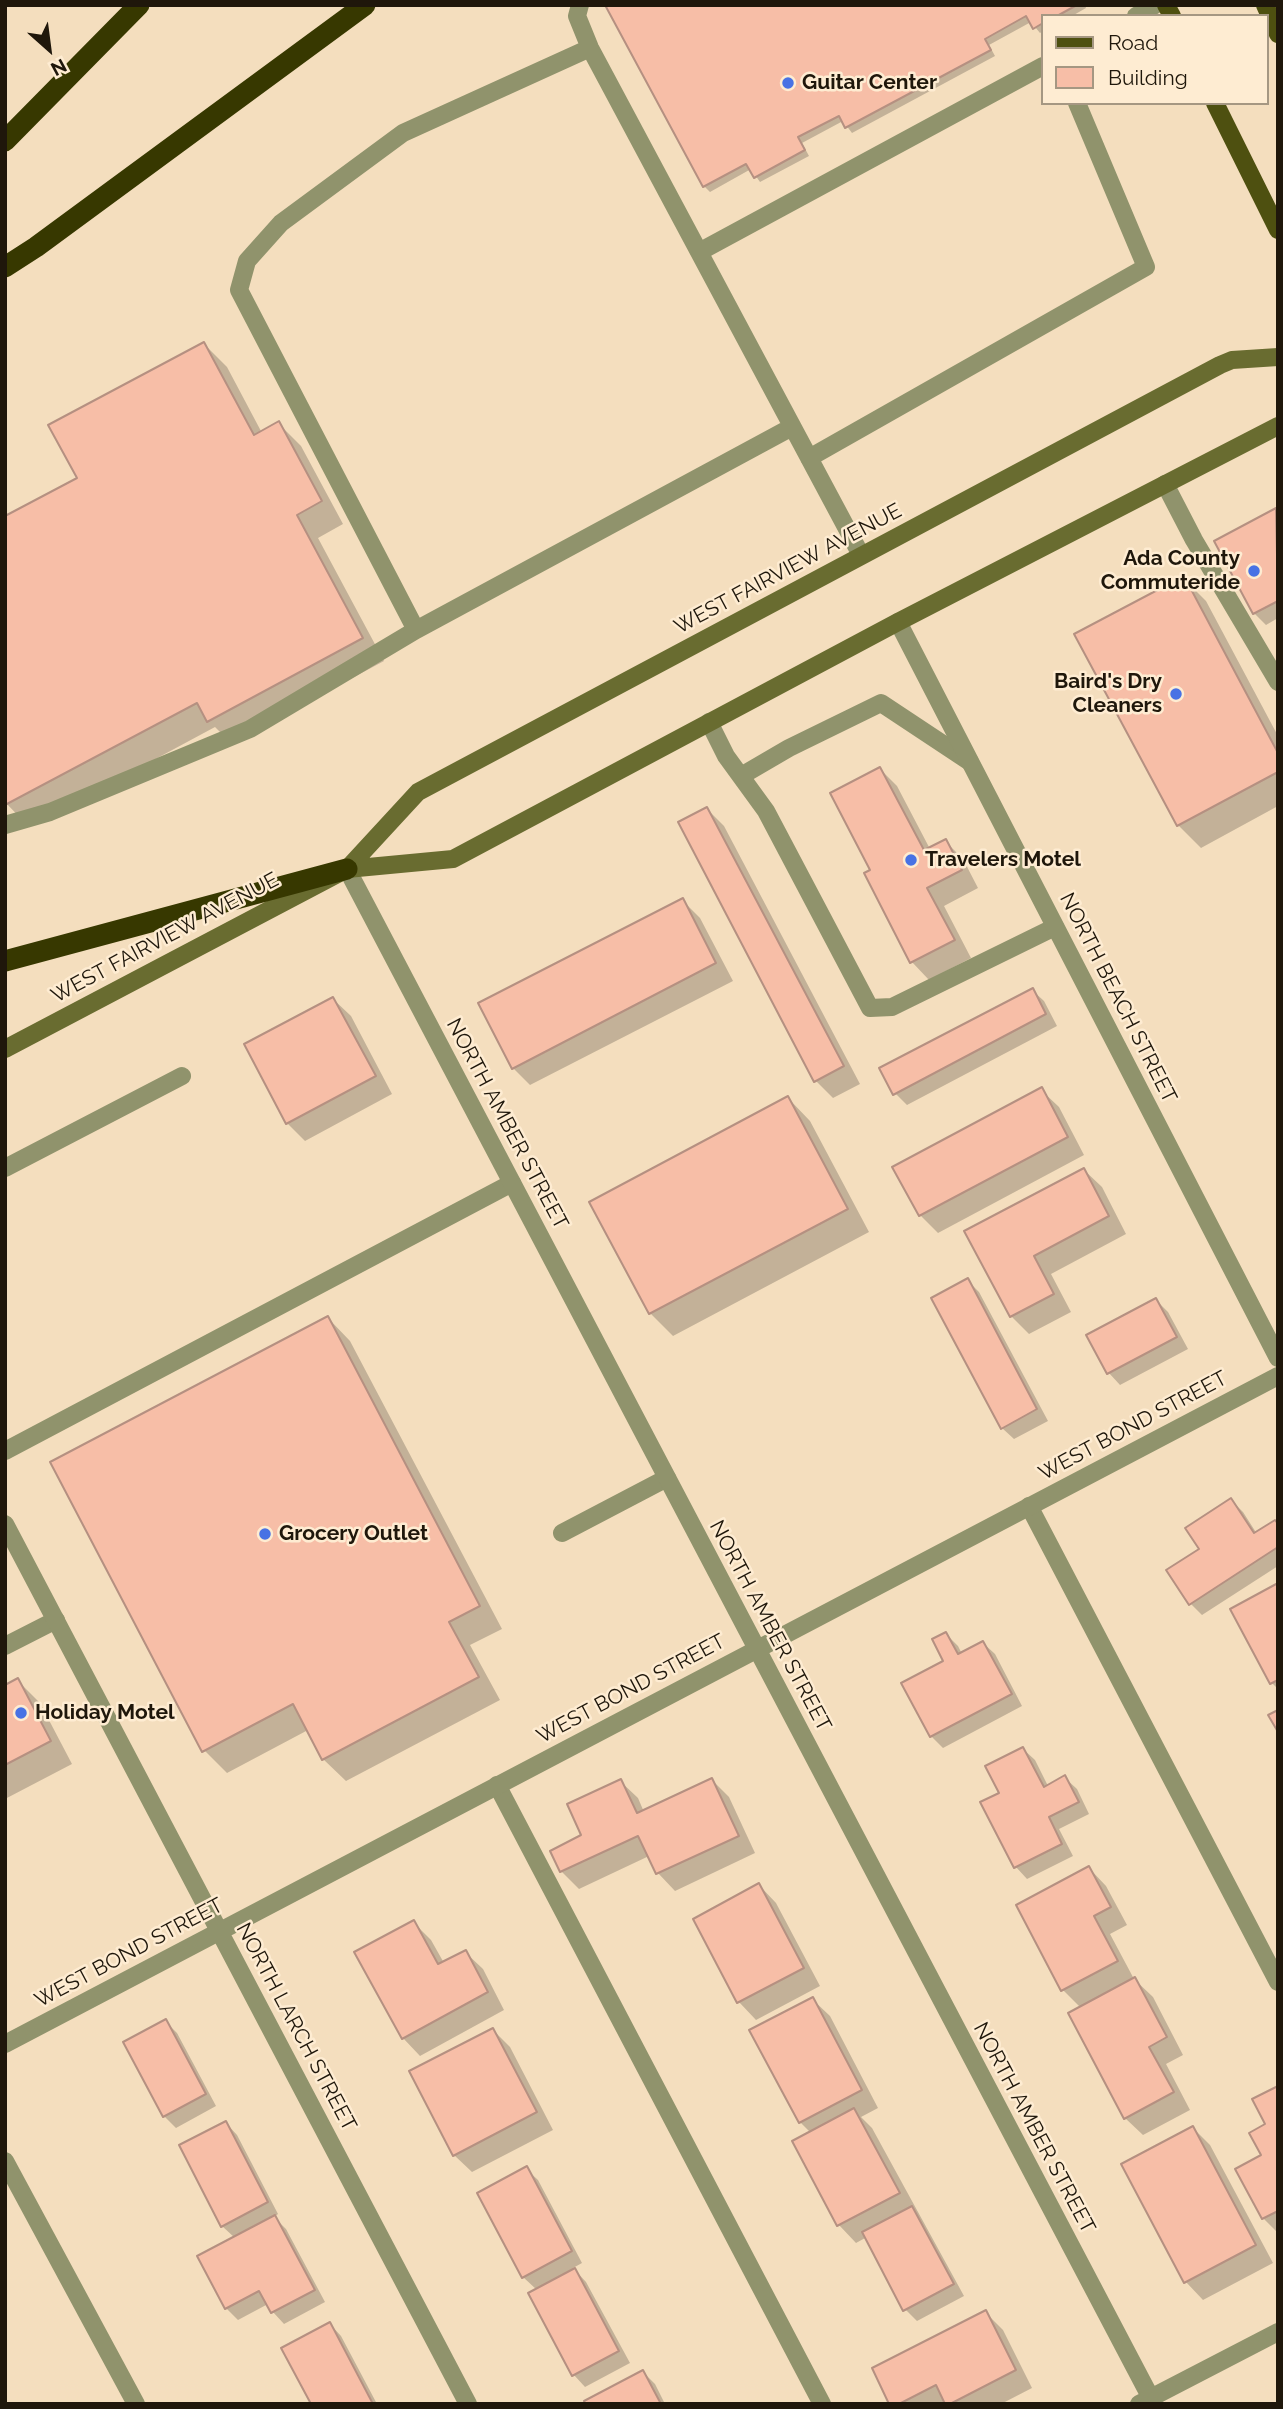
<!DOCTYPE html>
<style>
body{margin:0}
#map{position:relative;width:1283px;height:2409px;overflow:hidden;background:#f4debe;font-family:Raleway,sans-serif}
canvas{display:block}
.frame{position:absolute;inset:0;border:7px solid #1f170b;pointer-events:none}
.legend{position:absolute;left:1041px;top:14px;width:228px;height:91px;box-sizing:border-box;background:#feecd2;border:2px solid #a59782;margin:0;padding:9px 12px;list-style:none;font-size:21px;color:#1f170b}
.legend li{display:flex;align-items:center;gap:14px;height:35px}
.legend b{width:35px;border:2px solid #a59782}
.north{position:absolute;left:14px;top:14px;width:70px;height:70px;-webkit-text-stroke:5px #feecd2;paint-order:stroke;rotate:152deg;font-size:19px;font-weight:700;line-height:28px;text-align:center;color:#1f170b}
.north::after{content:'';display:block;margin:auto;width:24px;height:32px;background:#1f170b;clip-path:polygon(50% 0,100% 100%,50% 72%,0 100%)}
</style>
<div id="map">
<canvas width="1283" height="2409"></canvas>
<div class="frame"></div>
<ul class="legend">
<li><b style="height:9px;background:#4e5010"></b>Road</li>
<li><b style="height:19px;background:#f7bea7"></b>Building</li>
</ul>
<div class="north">N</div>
</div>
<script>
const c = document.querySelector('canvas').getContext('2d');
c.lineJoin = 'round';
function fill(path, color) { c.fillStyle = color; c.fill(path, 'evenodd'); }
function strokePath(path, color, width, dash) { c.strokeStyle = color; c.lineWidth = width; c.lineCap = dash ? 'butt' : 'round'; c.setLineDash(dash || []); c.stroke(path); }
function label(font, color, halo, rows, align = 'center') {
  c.font = font + ' Raleway,sans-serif'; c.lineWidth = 5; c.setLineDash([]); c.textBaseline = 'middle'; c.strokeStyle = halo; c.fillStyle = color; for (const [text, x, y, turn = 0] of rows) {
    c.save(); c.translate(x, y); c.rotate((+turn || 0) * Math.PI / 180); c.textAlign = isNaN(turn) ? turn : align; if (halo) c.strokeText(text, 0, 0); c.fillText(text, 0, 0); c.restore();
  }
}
const shadow = new Path2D(`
 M607,5H1085L1086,8L1072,16H1043V31L1040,33L1031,22L989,45L995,56L852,133L843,121L802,143L809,156L760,182L751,169L710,192L704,186Z
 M204,344L227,367L262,433L279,424L301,446L343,524L318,538L384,661L231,743L215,727L29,827L5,802L79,479Z
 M1276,510L1278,618L1266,625L1254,613L1216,542Z
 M1183,578L1206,601L1278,736V806L1201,848L1178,825Z
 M880,769L897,786L930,849L945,841L963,859L978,888L944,906L971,958L929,980L912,962L866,874L873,871Z
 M707,809L724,826L860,1084L833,1098L816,1081Z
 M682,900L700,918L733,981L530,1085L513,1068Z
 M1032,990L1044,1001L1057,1026L907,1105L895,1093Z
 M333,999L351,1016L392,1094L305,1141L287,1123Z
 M1041,1090L1059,1107L1084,1155L938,1233L920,1215Z
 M788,1098L810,1121L869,1232L673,1336L650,1313L591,1202Z
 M1084,1170L1102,1187L1126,1234L1051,1274L1071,1312L1029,1334L1011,1316L967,1232Z
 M967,1280L979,1292L1048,1421L1014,1439L1002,1428Z
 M1156,1300L1168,1312L1188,1349L1120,1385L1109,1373L1089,1336Z
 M328,1318L350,1341L502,1629L470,1645L500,1700L346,1781L323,1759L308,1730L227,1773L204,1750Z
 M1231,1500L1243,1512L1257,1534L1278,1525V1566L1202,1615L1190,1603L1201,1549Z
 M1278,1585V1689L1272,1683Z
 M946,1634L958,1646L962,1654L983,1643L995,1654L1022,1706L943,1748L931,1736L945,1661Z
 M18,1681L40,1703L72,1764L5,1799V1687Z
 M1023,1749L1035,1760L1048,1786L1065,1778L1077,1789L1089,1814L1059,1829L1073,1856L1027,1879L1016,1867L983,1803L1002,1794Z
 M712,1780L729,1797L755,1853L675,1891L658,1873L649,1856L579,1889L561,1871L620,1781L638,1798L644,1812Z
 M1089,1868L1106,1886L1127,1925L1110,1934L1134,1979L1153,1997L1183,2055L1166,2064L1190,2110L1143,2135L1125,2118L1081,2008L1063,1990Z
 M759,1885L776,1903L820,1986L756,2020L739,2002L695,1920Z
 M413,1922L431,1940L444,1963L465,1952L483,1969L504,2010L420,2056L403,2038Z
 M812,1999L830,2016L878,2108L861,2117L872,2128L964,2296L917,2321L905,2309L867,2237L856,2243L839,2225L795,2142L811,2133L800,2122Z
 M165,2021L177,2033L216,2106L176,2128L164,2116Z
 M493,2030L510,2047L553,2130L472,2172L454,2155Z
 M1278,2088V2233L1263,2218L1237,2169L1263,2156L1268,2125Z
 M226,2123L237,2135L278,2214L274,2217L286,2229L325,2302L284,2324L273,2312L268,2304L238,2320L226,2308L235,2238L222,2226Z
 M1193,2128L1210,2145L1273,2263L1203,2300L1186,2282L1123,2165Z
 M526,2169L538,2180L582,2263L573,2268L586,2282L630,2363L585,2387L574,2375L530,2294L537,2290L523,2277Z
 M985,2312L1003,2330L1032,2388L1001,2404H891Z
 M330,2324L341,2336L377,2404H313Z
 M643,2372L655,2384L665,2404H587Z`);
const building = new Path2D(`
 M605,5H1077L1057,16H1043V23L1033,29L1026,16L985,39L991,50L845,128L839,116L798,137L805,150L754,178L746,164L703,187Z
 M204,342L254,435L279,421L322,501L297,515L363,638L207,722L197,703L5,805V516L77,478L48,425Z
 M1276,508L1278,601L1253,614L1214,541Z
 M1184,576L1278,753V772L1177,826L1074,634Z
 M880,767L924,850L946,839L962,870L927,888L955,940L910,963L864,873L870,870L830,793Z
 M707,807L844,1066L814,1082L678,822Z
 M683,898L716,963L512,1069L478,1003Z
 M1033,988L1046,1014L893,1095L879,1068Z
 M333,997L376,1076L286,1124L244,1044Z
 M1042,1087L1068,1137L919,1216L892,1167Z
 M788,1096L848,1209L649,1314L589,1202Z
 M1084,1168L1109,1216L1034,1256L1054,1294L1010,1317L964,1231Z
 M968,1278L1037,1409L1001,1429L931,1298Z
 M1156,1298L1177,1337L1107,1374L1086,1335Z
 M328,1316L480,1606L449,1622L479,1677L322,1760L293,1704L202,1752L50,1462Z
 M1231,1498L1254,1533L1275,1520L1278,1524V1547L1189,1605L1166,1570L1199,1549L1185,1528Z
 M1278,1583V1680L1270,1684L1230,1609Z
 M946,1632L958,1654L983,1641L1012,1694L930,1737L901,1683L943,1661L932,1639Z
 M18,1678L51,1741L5,1765V1685Z
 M1278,1710V1732L1268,1715Z
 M1023,1747L1044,1787L1065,1775L1079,1802L1049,1817L1062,1844L1014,1868L980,1802L999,1793L985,1766Z
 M712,1778L739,1836L656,1874L638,1836L560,1872L550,1851L581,1835L567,1804L621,1779L637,1813Z
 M1089,1866L1111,1907L1094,1916L1118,1961L1061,1991L1016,1905Z
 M759,1883L804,1968L737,2003L693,1919Z
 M414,1920L438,1964L466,1950L488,1992L402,2039L354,1952Z
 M1135,1977L1167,2037L1149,2047L1174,2092L1124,2119L1068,2013Z
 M813,1997L862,2090L799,2123L749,2030Z
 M166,2019L206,2094L163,2117L123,2042Z
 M493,2028L537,2112L453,2156L409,2071Z
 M1278,2086V2211L1262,2219L1235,2169L1261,2155L1249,2133L1265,2124L1252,2099Z
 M854,2108L900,2193L837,2226L792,2141Z
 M226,2121L268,2202L221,2227L179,2145Z
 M1193,2126L1256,2245L1184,2283L1121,2164Z
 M527,2166L572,2251L522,2278L477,2193Z
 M912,2206L954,2284L903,2311L862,2232Z
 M275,2215L315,2290L271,2313L259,2291L225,2309L197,2256Z
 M575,2268L619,2351L572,2376L528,2293Z
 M986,2310L1016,2370L950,2404H945L936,2385L899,2404H889L872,2368Z
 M330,2322L373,2404H311L281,2348Z
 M643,2370L661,2404H585L584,2401Z`);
const service = new Path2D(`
 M580,5L577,16L590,48L861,555
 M1136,16L1155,5
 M699,252L1043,66
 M809,458L1146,267L1077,103
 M1165,484L1194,540L1278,682
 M416,630L239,290L247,261L281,223L403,133L590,48
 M709,722L726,756L766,811L870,1008L892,1007L1055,927
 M741,776L789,748L881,703L970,762
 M5,825L50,812L250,729L416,630L792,427
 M5,1168L182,1076
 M5,1451L512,1183
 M1029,1506L1278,1982
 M562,1533L667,1478
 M5,1646L56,1620
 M497,1785L822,2404
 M5,2161L136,2404`);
const minor = new Path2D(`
 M898,622L1278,1358
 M347,869L1154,2404
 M5,1524L468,2404
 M5,2044L1278,1376
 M1139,2404L1278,2332`);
const secondary = new Path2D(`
 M347,869L453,859L898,622L1278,426
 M5,1049L347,869L418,792L1220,365L1232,360L1278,357`);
const primary = new Path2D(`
 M1166,5L1172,16
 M1265,5L1278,34
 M1215,103L1278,230`);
const motorway = new Path2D(`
 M5,141L139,5
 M5,267L36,247L365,5
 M5,961L347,869`);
const markers = [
 [788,83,7,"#4872e4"],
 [1254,571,7,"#4872e4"],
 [1176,694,7,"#4872e4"],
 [911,860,7,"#4872e4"],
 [265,1534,7,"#4872e4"],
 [21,1713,7,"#4872e4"]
];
const poiNames = [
 ["Guitar Center",802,83],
 ["Ada County",1240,559,"right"],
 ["Commuteride",1240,583,"right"],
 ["Baird's Dry",1162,682,"right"],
 ["Cleaners",1162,706,"right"],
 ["Travelers Motel",925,860],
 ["Grocery Outlet",279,1534],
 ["Holiday Motel",35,1713]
];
const streetNames = [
 ["WEST FAIRVIEW AVENUE",788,569,-28],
 ["WEST FAIRVIEW AVENUE",165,938,-28],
 ["NORTH BEACH STREET",1118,998,63],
 ["NORTH AMBER STREET",507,1124,62],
 ["WEST BOND STREET",1133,1426,-28],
 ["NORTH AMBER STREET",770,1626,62],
 ["WEST BOND STREET",631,1689,-28],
 ["WEST BOND STREET",129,1953,-28],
 ["NORTH LARCH STREET",296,2027,62],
 ["NORTH AMBER STREET",1034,2128,62]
];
fill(shadow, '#0003');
fill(building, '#f7bea7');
strokePath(building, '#b59081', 2);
strokePath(service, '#90936c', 18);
strokePath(minor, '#90936c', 18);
strokePath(secondary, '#696c30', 18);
strokePath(primary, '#4e5010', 18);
strokePath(motorway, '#373800', 21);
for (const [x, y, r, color] of markers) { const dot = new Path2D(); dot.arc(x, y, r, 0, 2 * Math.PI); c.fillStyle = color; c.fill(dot); strokePath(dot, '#feecd2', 2.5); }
label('bold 21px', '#1f170b', '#feecd2', poiNames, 'left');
label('21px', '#1f170b', '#feecd2', streetNames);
</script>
